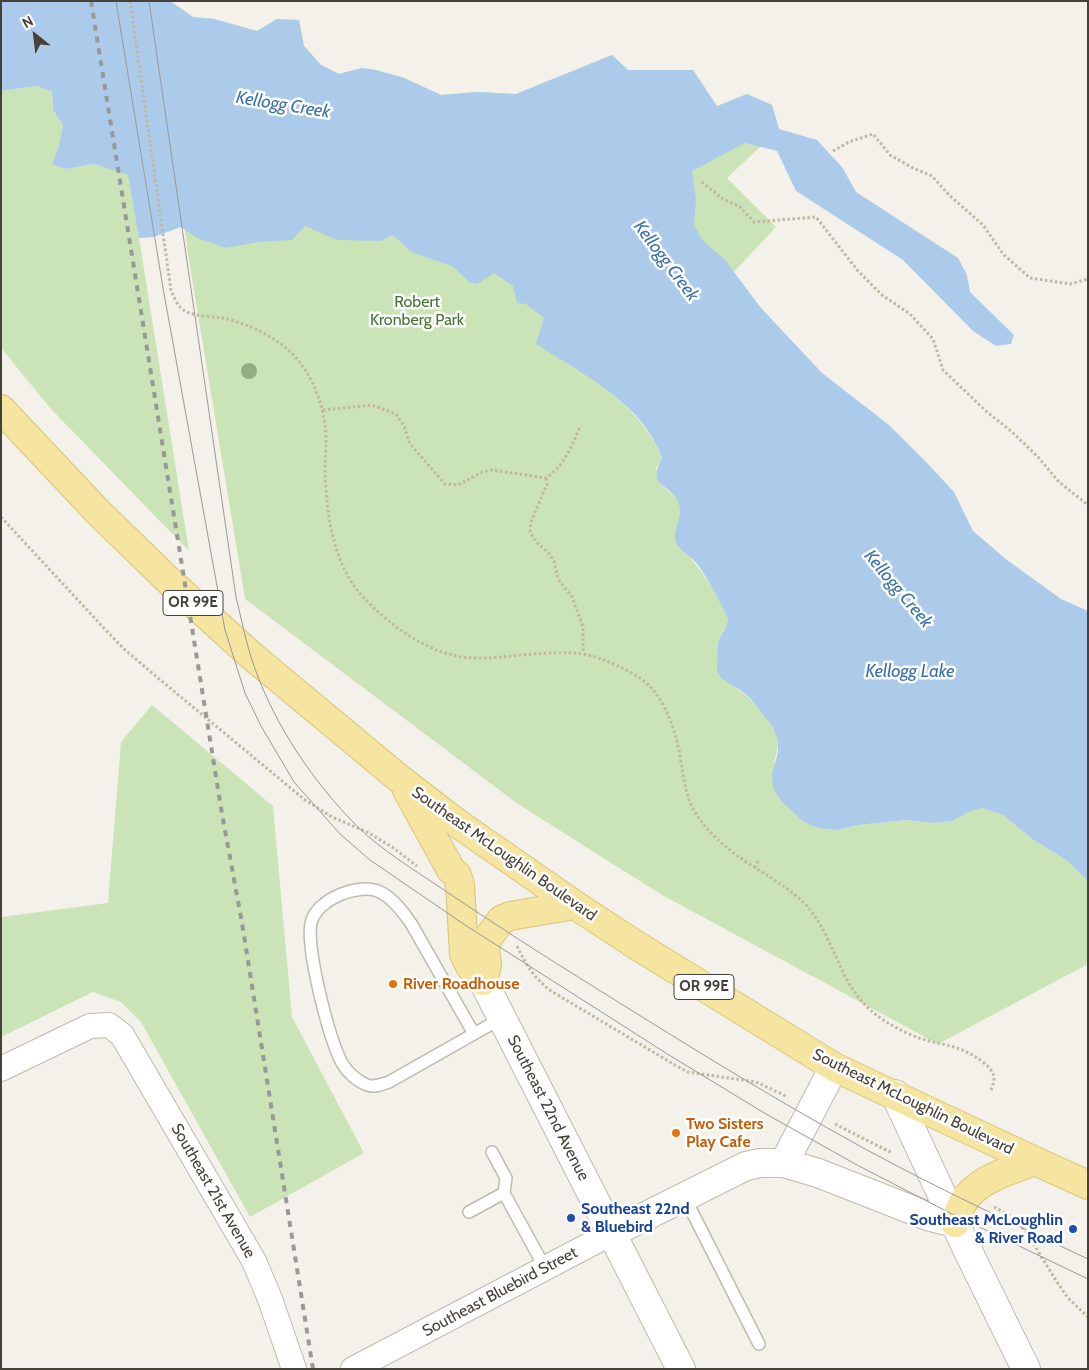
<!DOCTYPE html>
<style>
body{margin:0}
#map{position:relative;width:1089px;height:1370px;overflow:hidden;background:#f3f1ea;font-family:Cabin,sans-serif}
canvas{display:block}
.frame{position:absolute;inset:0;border:2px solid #474239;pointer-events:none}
.north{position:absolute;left:10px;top:10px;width:50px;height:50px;-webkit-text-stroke:4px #fff;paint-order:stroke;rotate:331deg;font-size:14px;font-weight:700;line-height:20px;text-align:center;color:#474239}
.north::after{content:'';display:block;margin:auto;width:18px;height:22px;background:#474239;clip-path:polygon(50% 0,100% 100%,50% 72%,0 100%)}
</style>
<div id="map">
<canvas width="1089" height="1370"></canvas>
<div class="frame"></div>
<div class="north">N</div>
</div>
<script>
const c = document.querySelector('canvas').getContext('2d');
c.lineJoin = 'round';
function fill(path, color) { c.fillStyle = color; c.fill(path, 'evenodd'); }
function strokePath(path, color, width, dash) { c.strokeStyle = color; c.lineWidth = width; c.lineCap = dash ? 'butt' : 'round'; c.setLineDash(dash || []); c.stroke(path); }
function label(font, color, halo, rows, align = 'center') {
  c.font = font + ' Cabin,sans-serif'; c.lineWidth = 5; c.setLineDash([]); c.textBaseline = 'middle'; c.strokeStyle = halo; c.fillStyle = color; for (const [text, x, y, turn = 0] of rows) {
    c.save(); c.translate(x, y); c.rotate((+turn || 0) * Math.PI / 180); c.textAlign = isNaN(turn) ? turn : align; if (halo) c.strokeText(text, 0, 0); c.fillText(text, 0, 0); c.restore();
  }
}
const green = new Path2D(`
 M153,1H170L193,17L214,19L257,31L277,19L299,20L304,46L321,65L339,74L362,68L376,70L404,78L441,95L478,92L516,94L612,55L628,70H693L717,107L747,94L772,105L779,129L727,178L776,227L617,397C634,415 653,433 662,458L656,468L661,485L678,499L681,512L679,522L682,550C703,569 716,593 728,619L727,625L718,642L722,679C742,690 777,718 778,743C778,750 776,756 774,762L838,830L858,825L907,820L933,823L952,821L971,811L982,808L1003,815L1032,839L1066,860L1088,881V964L938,1044L662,895L518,804L245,599L189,260Z
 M37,86L52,92L53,110L63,125L58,149L53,164L66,169L94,164L129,175L189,551L51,409L1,348V91Z
 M152,705L273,806L292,1017L364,1153L250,1217L141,1022L121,1002L93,992L1,1037V917L108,903L121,742Z`);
const water = new Path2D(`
 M1,1H170L193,17L214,19L257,31L277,19L299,20L304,46L321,65L339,74L362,68L376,70L404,78L441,95L478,92L516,94L612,55L628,70H693L717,106L747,94L772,105L779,129L817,140L842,167L856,192L958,258L967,275L970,292L1014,335L1011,344L996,346L973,331L903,260L796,191L777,151L745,143L692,171L696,199L694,225L704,242L725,260L761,308L822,373L889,425L928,464L954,492L973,531L1007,560L1061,599L1088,611V881L1066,860L1032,839L1003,815L982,808L971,811L952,821L933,823L907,820L858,825L838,830L818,828L804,822L782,802L773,788L772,775L778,752V741L773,727L751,699L740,690L722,679L717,672L718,642L727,625L728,619C719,601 710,582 698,565C692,557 681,552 676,543C671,530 685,518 678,502C670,482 646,489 662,458C642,402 582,374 536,344L544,318L526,304L517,303L513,286L494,273L477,284L469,282L452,266L411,252L393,235L381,241L337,240L305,226L292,240L259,242L226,248L197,238L181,227L154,237L139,238L128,175L94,164L66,169L52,164L58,149L63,125L53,110L52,92L37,86L1,91Z`);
const path = new Path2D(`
 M130,1L171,290C174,298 178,307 185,311C196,317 211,316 223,318C253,325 286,341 304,368C318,389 326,415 326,441C326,451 325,462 325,473C327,517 333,566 365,599C389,624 422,649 457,656C475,660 503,657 521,655C550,653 577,649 604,660C622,667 646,678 657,695C669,712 676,735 680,755C684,779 685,801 701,821C715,840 735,855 754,867C771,878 787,887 802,901C823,921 833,953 846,978C861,1006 879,1020 907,1033C936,1047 957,1041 984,1063C995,1072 996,1078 991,1090
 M833,151L849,142L873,134L890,155L913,168L932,176L949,195L983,225L1003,254L1030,278L1070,284L1088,279
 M702,182L723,199L739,206L754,222L816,217L858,271L882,295L910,314L933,339L943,370L987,412L1011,431L1038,457L1059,482L1088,505
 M323,410L372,405L396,414L404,426L409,442L417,452L445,484L458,485L482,472L492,470L546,478C563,467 573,445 580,426
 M546,478L547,484L531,522L530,532L536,542L548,552L554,561L558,579L572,597L583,627V653
 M1,517L101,625L124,649L158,678L305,800L332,817L367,832L392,847L417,866
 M755,868L759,859
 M517,946C526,965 535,979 551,991L675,1065L688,1072L756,1082L788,1097
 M835,1124L892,1153
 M994,1207L1009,1215L1025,1230L1057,1282L1068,1298L1088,1317`);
const service = new Path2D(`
 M474,1034L412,925C404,913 394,899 380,892C360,882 316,899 311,923C306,949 329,1039 342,1063C347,1072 357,1081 367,1085C375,1088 382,1084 389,1082L502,1018
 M492,1152L506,1178L504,1193
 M684,1196L759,1344
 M469,1212L504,1193L545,1268`);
const minor = new Path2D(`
 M1,1069L90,1026L109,1025L122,1035L254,1261L270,1299L294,1369
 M353,1369L612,1233`);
const tertiary = new Path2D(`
 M483,981L681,1369
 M895,1094L967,1249L1026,1369
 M784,1163L834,1067
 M612,1233L746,1166L760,1163H784L818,1173L930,1217L955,1223`);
const primary = new Path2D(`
 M1,409L97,511L170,582L253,657L401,780L457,823L575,905L636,945L834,1067L1035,1161L1088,1185
 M407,790L451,870L457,875L460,885L464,954L470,966L483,981
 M483,981L487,965L485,948L488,938L501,920L510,916L575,905
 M955,1223C957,1217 959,1210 962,1204C976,1179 1009,1171 1035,1161`);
const tram = new Path2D(`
 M116,1L163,288L225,630L245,693L261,726L294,782L340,834L370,860L465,925L669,1055L766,1114L859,1166L948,1212L1088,1279
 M149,1L236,597C241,617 245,638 251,657C270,717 307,773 349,818C372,843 402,862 429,880C469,907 510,934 551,960C655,1025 759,1091 867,1150C939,1189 1014,1224 1088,1259`);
const rail = new Path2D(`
 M91,1L222,814L242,923L313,1369`);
const trees = [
 [249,371]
];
const markers = [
 [393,984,5,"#e8710a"],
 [676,1133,5,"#e8710a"],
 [571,1218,5,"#1a4fb4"],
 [1073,1229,5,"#1a4fb4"]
];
const shields = [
 [193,603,60],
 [704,987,60]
];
const shieldNames = [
 ["OR 99E",193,603],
 ["OR 99E",704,987]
];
const parkNames = [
 ["Robert",417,302],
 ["Kronberg Park",417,320]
];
const streetNames = [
 ["Southeast McLoughlin Boulevard",504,854,35],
 ["Southeast McLoughlin Boulevard",913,1102,26],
 ["Southeast 22nd Avenue",548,1108,63],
 ["Southeast 21st Avenue",213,1191,60],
 ["Southeast Bluebird Street",500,1292,-28]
];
const foodNames = [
 ["River Roadhouse",403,984],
 ["Two Sisters",686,1124],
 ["Play Cafe",686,1142]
];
const transitNames = [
 ["Southeast 22nd",581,1209],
 ["& Bluebird",581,1227],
 ["Southeast McLoughlin",1063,1220,"right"],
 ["& River Road",1063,1238,"right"]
];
const waterNames = [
 ["Kellogg Creek",283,105,9],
 ["Kellogg Creek",666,261,53],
 ["Kellogg Creek",898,589,50],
 ["Kellogg Lake",910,672]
];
fill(green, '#cbe4b7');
fill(water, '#accbea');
strokePath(service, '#bebaad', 14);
strokePath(minor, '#bebaad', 26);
strokePath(tertiary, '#bebaad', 30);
strokePath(primary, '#d9c472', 30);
strokePath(path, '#bfb7a0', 3, [2.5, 2.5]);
strokePath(service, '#fff', 11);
strokePath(minor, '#fff', 24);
strokePath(tertiary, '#fff', 28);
strokePath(primary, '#f5e5a1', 28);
strokePath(tram, '#989898', 1);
strokePath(rail, '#989898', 4, [6, 6]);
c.fillStyle = '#93ac84';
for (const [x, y] of trees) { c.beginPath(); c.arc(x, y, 8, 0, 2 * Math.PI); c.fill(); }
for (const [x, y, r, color] of markers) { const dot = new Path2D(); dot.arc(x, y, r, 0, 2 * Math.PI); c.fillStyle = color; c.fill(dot); strokePath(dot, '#fff', 2); }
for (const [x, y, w] of shields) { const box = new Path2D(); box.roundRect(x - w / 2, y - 12.5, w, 25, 4); c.fillStyle = '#fff'; c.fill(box); strokePath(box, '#474239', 1); }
label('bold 15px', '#474239', null, shieldNames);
label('16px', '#447431', '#fff', parkNames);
label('16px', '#474239', '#fff', streetNames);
label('bold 16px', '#c56008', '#fff', foodNames, 'left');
label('bold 16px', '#164399', '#fff', transitNames, 'left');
label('italic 18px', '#3b70a9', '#fff', waterNames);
</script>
